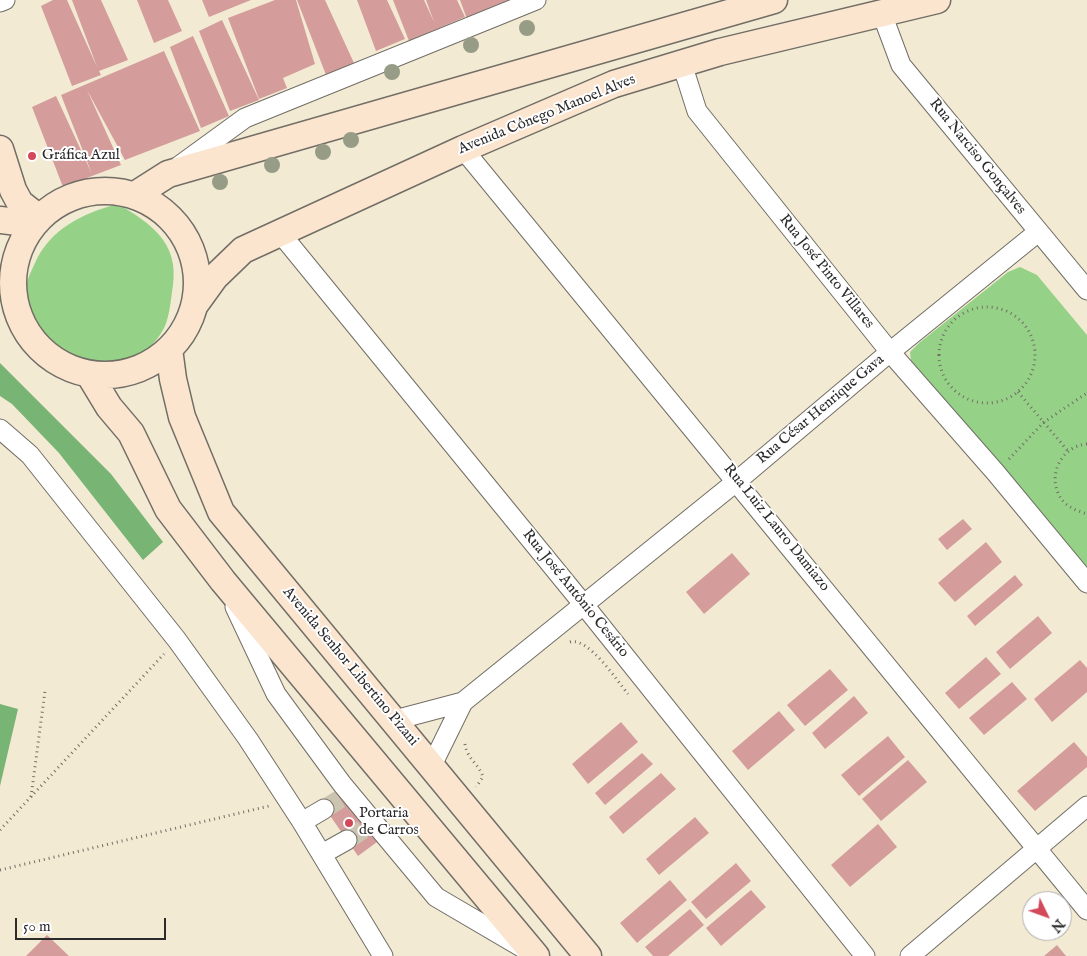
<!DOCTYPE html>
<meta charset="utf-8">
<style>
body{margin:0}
#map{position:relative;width:1087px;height:956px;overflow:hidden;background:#f3ead3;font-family:"IM FELL English",serif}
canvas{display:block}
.north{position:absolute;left:1022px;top:891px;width:50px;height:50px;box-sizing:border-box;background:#fff;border:1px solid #aaa;border-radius:50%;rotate:132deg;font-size:14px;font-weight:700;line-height:20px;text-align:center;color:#2b2b2b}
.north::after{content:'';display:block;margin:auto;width:18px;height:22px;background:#d1495b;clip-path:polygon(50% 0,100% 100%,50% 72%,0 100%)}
.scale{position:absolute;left:15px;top:918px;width:151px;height:22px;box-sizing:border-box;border:2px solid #2b2b2b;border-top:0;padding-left:6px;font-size:15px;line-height:18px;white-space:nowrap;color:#2b2b2b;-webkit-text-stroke:4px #fff;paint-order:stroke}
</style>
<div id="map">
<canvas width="1087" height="956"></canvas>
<div class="north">N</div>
<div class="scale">50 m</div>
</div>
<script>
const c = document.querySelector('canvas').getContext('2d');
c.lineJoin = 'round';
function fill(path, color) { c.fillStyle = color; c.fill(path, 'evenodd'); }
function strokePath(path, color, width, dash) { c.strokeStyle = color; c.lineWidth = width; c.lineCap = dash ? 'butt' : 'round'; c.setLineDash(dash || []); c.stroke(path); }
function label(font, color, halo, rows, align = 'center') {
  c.font = font + ' "IM FELL English",serif'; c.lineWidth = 4; c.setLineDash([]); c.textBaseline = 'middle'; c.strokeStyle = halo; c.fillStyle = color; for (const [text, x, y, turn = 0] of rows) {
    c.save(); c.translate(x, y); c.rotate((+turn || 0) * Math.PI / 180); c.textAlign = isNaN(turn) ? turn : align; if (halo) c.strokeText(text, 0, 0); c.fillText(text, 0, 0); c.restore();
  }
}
const green = new Path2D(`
 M118,204C150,223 179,242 173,285C171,298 170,314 165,326C161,335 154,343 147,350C136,359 125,366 111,370C72,380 25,337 24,299C24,287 30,273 35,263C50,229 83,213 118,204Z
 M1020,267L1037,275L1087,335V576L911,361L910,352L919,343L1008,272Z`);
const forest = new Path2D(`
 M0,363L111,474L163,542L143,560L59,453L12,404L0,396Z
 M0,704L18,709L0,786Z`);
const building = new Path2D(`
 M53,0H67L97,67L72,0H101L128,60L99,71L101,75L72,86L41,6Z
 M137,0H168L182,31L154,43Z
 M202,0H251L209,17Z
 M275,0H296L315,64L283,78L287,88L259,99L228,18Z
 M297,0H325L354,63L326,75Z
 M357,0H387L405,39L376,51Z
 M393,0H424L434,22L426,0H457L465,17L409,41Z
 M460,0H512L467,19Z
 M222,20L259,100L230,111L199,31Z
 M193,36L229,116L201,128L170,47Z
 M164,51L200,131L125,160L87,90L121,165L63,187L32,107L56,96L92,174L61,95Z
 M963,519L972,529L947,550L938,539Z
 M986,542L1002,562L955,602L938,583Z
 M732,553L750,574L704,614L686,592Z
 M1015,575L1023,585L975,626L967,616Z
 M1038,616L1052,633L1010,669L996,652Z
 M986,657L1001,674L959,709L945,693Z
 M1080,660L1087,668V692L1052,722L1034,699Z
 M830,669L848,690L805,726L787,705Z
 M1012,682L1027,699L984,735L969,718Z
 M854,696L868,713L825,749L812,733Z
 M779,711L795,730L748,770L732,751Z
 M621,722L638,742L588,784L572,764Z
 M888,736L905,757L859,796L841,775Z
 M1074,742L1087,757V767L1035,811L1017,791Z
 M642,753L653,764L605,805L595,793Z
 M908,760L927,782L881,821L862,799Z
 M661,773L676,789L623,834L609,817Z
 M341,791L377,842L358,856L322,804Z
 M695,817L709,833L659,875L646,859Z
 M878,824L897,847L850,887L831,865Z
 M736,863L751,881L706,919L691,902Z
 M670,880L687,900L637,943L620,923Z
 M751,890L766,907L721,946L706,928Z
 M690,909L704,925L668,956H653L645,947Z
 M47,935L69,956H26Z
 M1057,945L1066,956H1044Z`);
const streetTunnel = new Path2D(`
 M324,809L345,796
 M347,840L367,827`);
const path = new Path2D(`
 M939 355a48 48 0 1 1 96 0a48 48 0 1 1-96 0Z
 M1018,392L1068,451
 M1087,444C1060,446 1045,479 1063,501C1069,508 1078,511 1087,514
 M1009,459L1044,422L1087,393
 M570,642C589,637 617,681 628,694
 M465,744C467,759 479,764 483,777L476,787
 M31,797L45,691
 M0,830L164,654
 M0,870L269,806`);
const street = new Path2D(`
 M0,2L5,0
 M882,14L901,65L1087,290
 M682,64L697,111L890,352L996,473L1087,583
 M463,149L1087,910
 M179,166L245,118L536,0
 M281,234L584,605L865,956
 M0,429L30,455L177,640L248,739L302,822L383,956
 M235,607L276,694L342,784L436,897L523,948
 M395,720L463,702
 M432,765L463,702L737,481L890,352L1038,232
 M302,822L324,809
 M322,854L347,840
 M910,956L1087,806`);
const secondary = new Path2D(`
 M0,149L13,190L20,203L39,218
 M13 283a92 92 0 1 1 184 0a92 92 0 1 1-184 0Z
 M135,195L168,174L774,0
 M0,220L34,224
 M194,306L215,277L243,250L463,149L614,84L720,52L937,0
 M169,349L173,379L182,417L221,512L588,956
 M89,374L109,407L131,433L168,509L223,581L536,956`);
const trees = [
 [527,28],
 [471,45],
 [392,72],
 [351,140],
 [323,152],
 [272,165],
 [220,182]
];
const markers = [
 [32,156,5,"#d1495b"],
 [349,823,5,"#d1495b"]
];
const streetNames = [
 ["Avenida Cônego Manoel Alves",547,115,-22],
 ["Rua Narciso Gonçalves",977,157,51],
 ["Rua José Pinto Villares",826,272,51],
 ["Rua César Henrique Gava",821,410,-40],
 ["Rua Luiz Lauro Damiazo",776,528,51],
 ["Rua José Antônio Cesário",575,594,51],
 ["Avenida Senhor Libertino Pizani",350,667,50]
];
const poiNames = [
 ["Gráfica Azul",42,156],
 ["Portaria",359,814],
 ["de Carros",359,831]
];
fill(green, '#95d287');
fill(forest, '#78b474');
fill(building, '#d49d9b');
strokePath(streetTunnel, '#cbc4b1', 19, [19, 9]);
strokePath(street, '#716e66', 21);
strokePath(secondary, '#716e66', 29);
strokePath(path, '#716e66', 3, [1, 4]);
strokePath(street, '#fff', 19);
strokePath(secondary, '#fbe5cf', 26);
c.fillStyle = '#979c86';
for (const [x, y] of trees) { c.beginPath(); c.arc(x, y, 8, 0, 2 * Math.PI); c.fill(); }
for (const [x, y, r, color] of markers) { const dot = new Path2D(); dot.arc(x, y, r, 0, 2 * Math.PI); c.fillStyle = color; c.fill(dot); strokePath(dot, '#fff', 2); }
label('15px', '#2b2b2b', '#fff', streetNames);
label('15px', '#2b2b2b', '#fff', poiNames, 'left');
</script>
